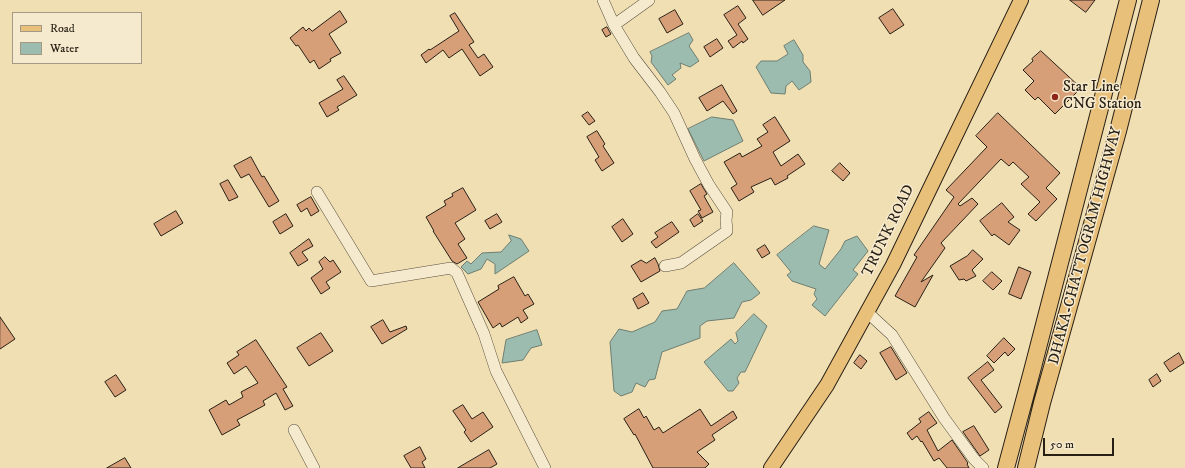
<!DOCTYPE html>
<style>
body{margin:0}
#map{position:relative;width:1185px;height:468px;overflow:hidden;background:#f1dfb4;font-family:"IM FELL DW Pica",serif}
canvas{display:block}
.legend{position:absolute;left:12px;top:12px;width:130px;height:52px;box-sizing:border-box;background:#f6eace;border:1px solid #a49984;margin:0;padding:5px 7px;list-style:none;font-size:12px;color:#282015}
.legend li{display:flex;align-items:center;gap:8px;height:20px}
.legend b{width:20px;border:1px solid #a49984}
.scale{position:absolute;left:1043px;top:438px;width:71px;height:18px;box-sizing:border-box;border:2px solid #282015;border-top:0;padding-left:5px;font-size:12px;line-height:14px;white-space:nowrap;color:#282015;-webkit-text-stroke:3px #f6eace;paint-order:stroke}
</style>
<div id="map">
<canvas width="1185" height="468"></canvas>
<ul class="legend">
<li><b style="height:5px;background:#e8c07a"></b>Road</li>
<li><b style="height:11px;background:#9bbcaf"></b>Water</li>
</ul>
<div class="scale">50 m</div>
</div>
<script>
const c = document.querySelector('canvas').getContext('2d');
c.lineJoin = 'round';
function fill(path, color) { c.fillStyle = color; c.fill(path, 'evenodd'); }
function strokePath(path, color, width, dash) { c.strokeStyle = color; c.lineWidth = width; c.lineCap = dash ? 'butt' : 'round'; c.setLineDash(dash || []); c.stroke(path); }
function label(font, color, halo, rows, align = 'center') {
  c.font = font + ' "IM FELL DW Pica",serif'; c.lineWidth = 3; c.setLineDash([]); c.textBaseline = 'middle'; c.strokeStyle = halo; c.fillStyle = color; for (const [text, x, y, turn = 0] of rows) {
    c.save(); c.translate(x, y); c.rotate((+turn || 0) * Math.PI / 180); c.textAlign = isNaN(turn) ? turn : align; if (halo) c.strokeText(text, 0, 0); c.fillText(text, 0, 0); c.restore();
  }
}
const water = new Path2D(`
 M689,33L693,40L689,46L699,61L690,67L680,63L681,68L672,75L676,79L668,85L651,62L652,56L650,52Z
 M794,40L803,55V62L810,71L811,82L799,90L792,81L786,86L785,94L771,93L756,67L761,61H777L788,54L784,46Z
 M712,117L733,120L743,141L704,161L688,129Z
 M814,226L829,230L819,264L825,269L841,249L845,241L857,236L868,251L853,270L858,274L825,316L812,305L817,299L814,294L816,289L792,281L787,275L791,272L777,255Z
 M509,235L521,239L529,251L495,274V264L487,259L481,269L468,274L461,267L467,261L471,264L482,253L501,252L511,241Z
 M734,263L760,293L751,300L742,302L734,318L707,321L700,326V338L662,352L655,379L649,380L645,387L636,383L632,392L621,396L614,391L610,342L619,329L632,332L655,322L662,311L677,309L687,291L704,288Z
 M754,314L767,326L745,372H741L737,378L739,383L733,391H728L704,362L731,339L735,344L738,341L736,333Z
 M537,330L542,345L531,348L523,360L502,363L506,340Z`);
const building = new Path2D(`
 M753,0H785L763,15Z
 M1070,0H1095L1086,12Z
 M738,6L746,18L738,24L748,39L743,43L742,41L733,48L728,41L737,35L724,15Z
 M893,9L904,25L890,34L879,18Z
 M675,10L683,24L667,33L659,19Z
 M340,11L347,22L329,34L341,53L330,59L331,61L319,69L314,60L310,63L298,45L296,46L290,38L303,27L306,31L309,28L312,31Z
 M455,13L474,42L469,45L478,58L484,54L493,67L480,76L462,49L449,58L443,50L426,63L421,55L429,49L430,50L459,31L450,16Z
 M607,27L611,34L606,37L602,30Z
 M717,39L723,48L710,57L704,47Z
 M1041,51L1081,88L1055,114L1038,97L1035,100L1025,90L1034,81L1023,70L1033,61L1032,59Z
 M344,76L357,95L337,107L339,110L327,117L319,103L343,89L337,80Z
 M722,85L737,111L733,114L723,101L707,111L699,98Z
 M588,112L595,121L589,125L582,116Z
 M998,113L1060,173L1046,188L1057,199L1036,221L1028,214L1040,202L1021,184L1029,177L1013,162L1009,166L1001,159L958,204L960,206L972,198L978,204L941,243L945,248L921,282L933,275L915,307L895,296L917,257L914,255L954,197L946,190L987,147L976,136Z
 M775,117L790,141L773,152L781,166L798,154L805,164L787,176L788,178L775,185L771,178L751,187L754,192L739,201L731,188L737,184L724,162L740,153L742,157L762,146L757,139L768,132L763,125Z
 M597,131L605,144L603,146L614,163L602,171L595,160L599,157L587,137Z
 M251,157L262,177L264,176L279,201L269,207L249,174L241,178L234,166Z
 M840,163L850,173L843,181L832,171Z
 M228,180L238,197L229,201L220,184Z
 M701,184L707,194L704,196L713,212L702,218L698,211L701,210L690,191Z
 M463,188L476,210L455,223L465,239L458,244L467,258L457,264L452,261L433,231H434L426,217L446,205L444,201L453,196L452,194Z
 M311,197L319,211L311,216L307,208L301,212L297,205Z
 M1002,203L1014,217L1008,222L1020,230L1009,245L994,234L992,236L980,221Z
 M176,211L183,223L161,236L154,224Z
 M286,214L293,226L280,234L273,222Z
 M497,214L502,222L490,229L485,221Z
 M698,214L703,221L694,227L690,220Z
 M623,219L633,234L622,242L612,227Z
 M672,222L679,232L656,248L651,242L658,237L655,233Z
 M309,239L313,246L302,252L308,260L298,266L290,253Z
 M765,245L770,253L762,258L757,250Z
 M973,250L983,259L972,270L976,276L966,281L964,279L959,280L950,266L967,256Z
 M325,257L330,262L333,260L341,272L326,282L330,288L321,294L311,278L323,269L319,262Z
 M655,258L658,264L660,271L641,282L631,266L641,260L646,263Z
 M1019,267L1031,272L1021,299L1009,294Z
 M992,272L1002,281L993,290L983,281Z
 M514,277L525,296L528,294L534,304L523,310L528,318L521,323L518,317L502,327L500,323L493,328L478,302L499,289L498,286Z
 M643,293L649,303L638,309L633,299Z
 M0,317L15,339L0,349Z
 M383,320L390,332L406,326L407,329L382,344L371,327Z
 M321,333L333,351L309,366L297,348Z
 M1004,338L1015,349L1008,356L1005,352L994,363L987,356Z
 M256,340L287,387L283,389L293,406L285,410L276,393L263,401L265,405L237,420L240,425L222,435L209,410L226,400L229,405L243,397L241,392L258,383L246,366L234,374L227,363L239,355L237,352Z
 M891,347L907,373L896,380L880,353Z
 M1179,353L1184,363L1170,372L1164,363Z
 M860,355L867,361L861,369L854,363Z
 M988,362L994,370L981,380L1002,407L995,413L968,378Z
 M1157,374L1161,381L1153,387L1149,380Z
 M116,375L126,390L115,397L105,382Z
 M463,405L472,419L483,412L493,427L471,442L464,432L466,430L453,411Z
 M639,409L644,418L646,416L654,430L659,427L663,433L700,409L711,426L733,411L737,418L712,435L715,440L697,452L709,464L705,468H653L635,434L634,435L624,419Z
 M929,412L937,423L927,430L938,451L952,440L968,463L967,464L969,468H947L939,458L934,461L922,441L921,442L917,436L912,440L907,433L921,422L919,419Z
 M974,426L989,450L980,456L963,432Z
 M420,447L426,459L422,462L425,468H411L404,456Z
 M489,450L497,464L490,468H458Z
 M125,458L131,468H107Z`);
const minor = new Path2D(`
 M603,0L614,25L634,58L660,92L674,113L695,159L709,185L727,212L726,220L727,231L681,263L665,266
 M614,25L649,0
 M317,192L371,281L451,268L457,273L484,334L496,371L545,468
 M867,312L892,335L944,418L974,459L983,468
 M294,430L314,468`);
const major = new Path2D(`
 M771,468L827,385L893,265L1021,0`);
const highway = new Path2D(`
 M1006,468L1032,371L1128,0
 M1026,468L1042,403L1118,131L1151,0`);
const markers = [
 [1055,97,4,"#8f2418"]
];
const poiNames = [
 ["Star Line",1063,88],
 ["CNG Station",1063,105]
];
const streetNames = [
 ["TRUNK ROAD",889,231,-64],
 ["DHAKA-CHATTOGRAM HIGHWAY",1086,246,-75]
];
fill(water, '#9bbcaf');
strokePath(water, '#6d7e71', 1);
fill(building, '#d79f78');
strokePath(building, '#282015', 1);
strokePath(minor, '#5a503d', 12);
strokePath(major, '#282015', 16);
strokePath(highway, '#282015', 18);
strokePath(minor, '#f6eace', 11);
strokePath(major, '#e8c07a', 14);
strokePath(highway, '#e8c07a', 16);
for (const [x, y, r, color] of markers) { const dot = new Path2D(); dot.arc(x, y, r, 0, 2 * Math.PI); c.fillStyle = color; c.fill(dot); strokePath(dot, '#f6eace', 1.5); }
label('15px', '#282015', '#f6eace', poiNames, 'left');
label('15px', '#282015', '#f6eace', streetNames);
</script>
